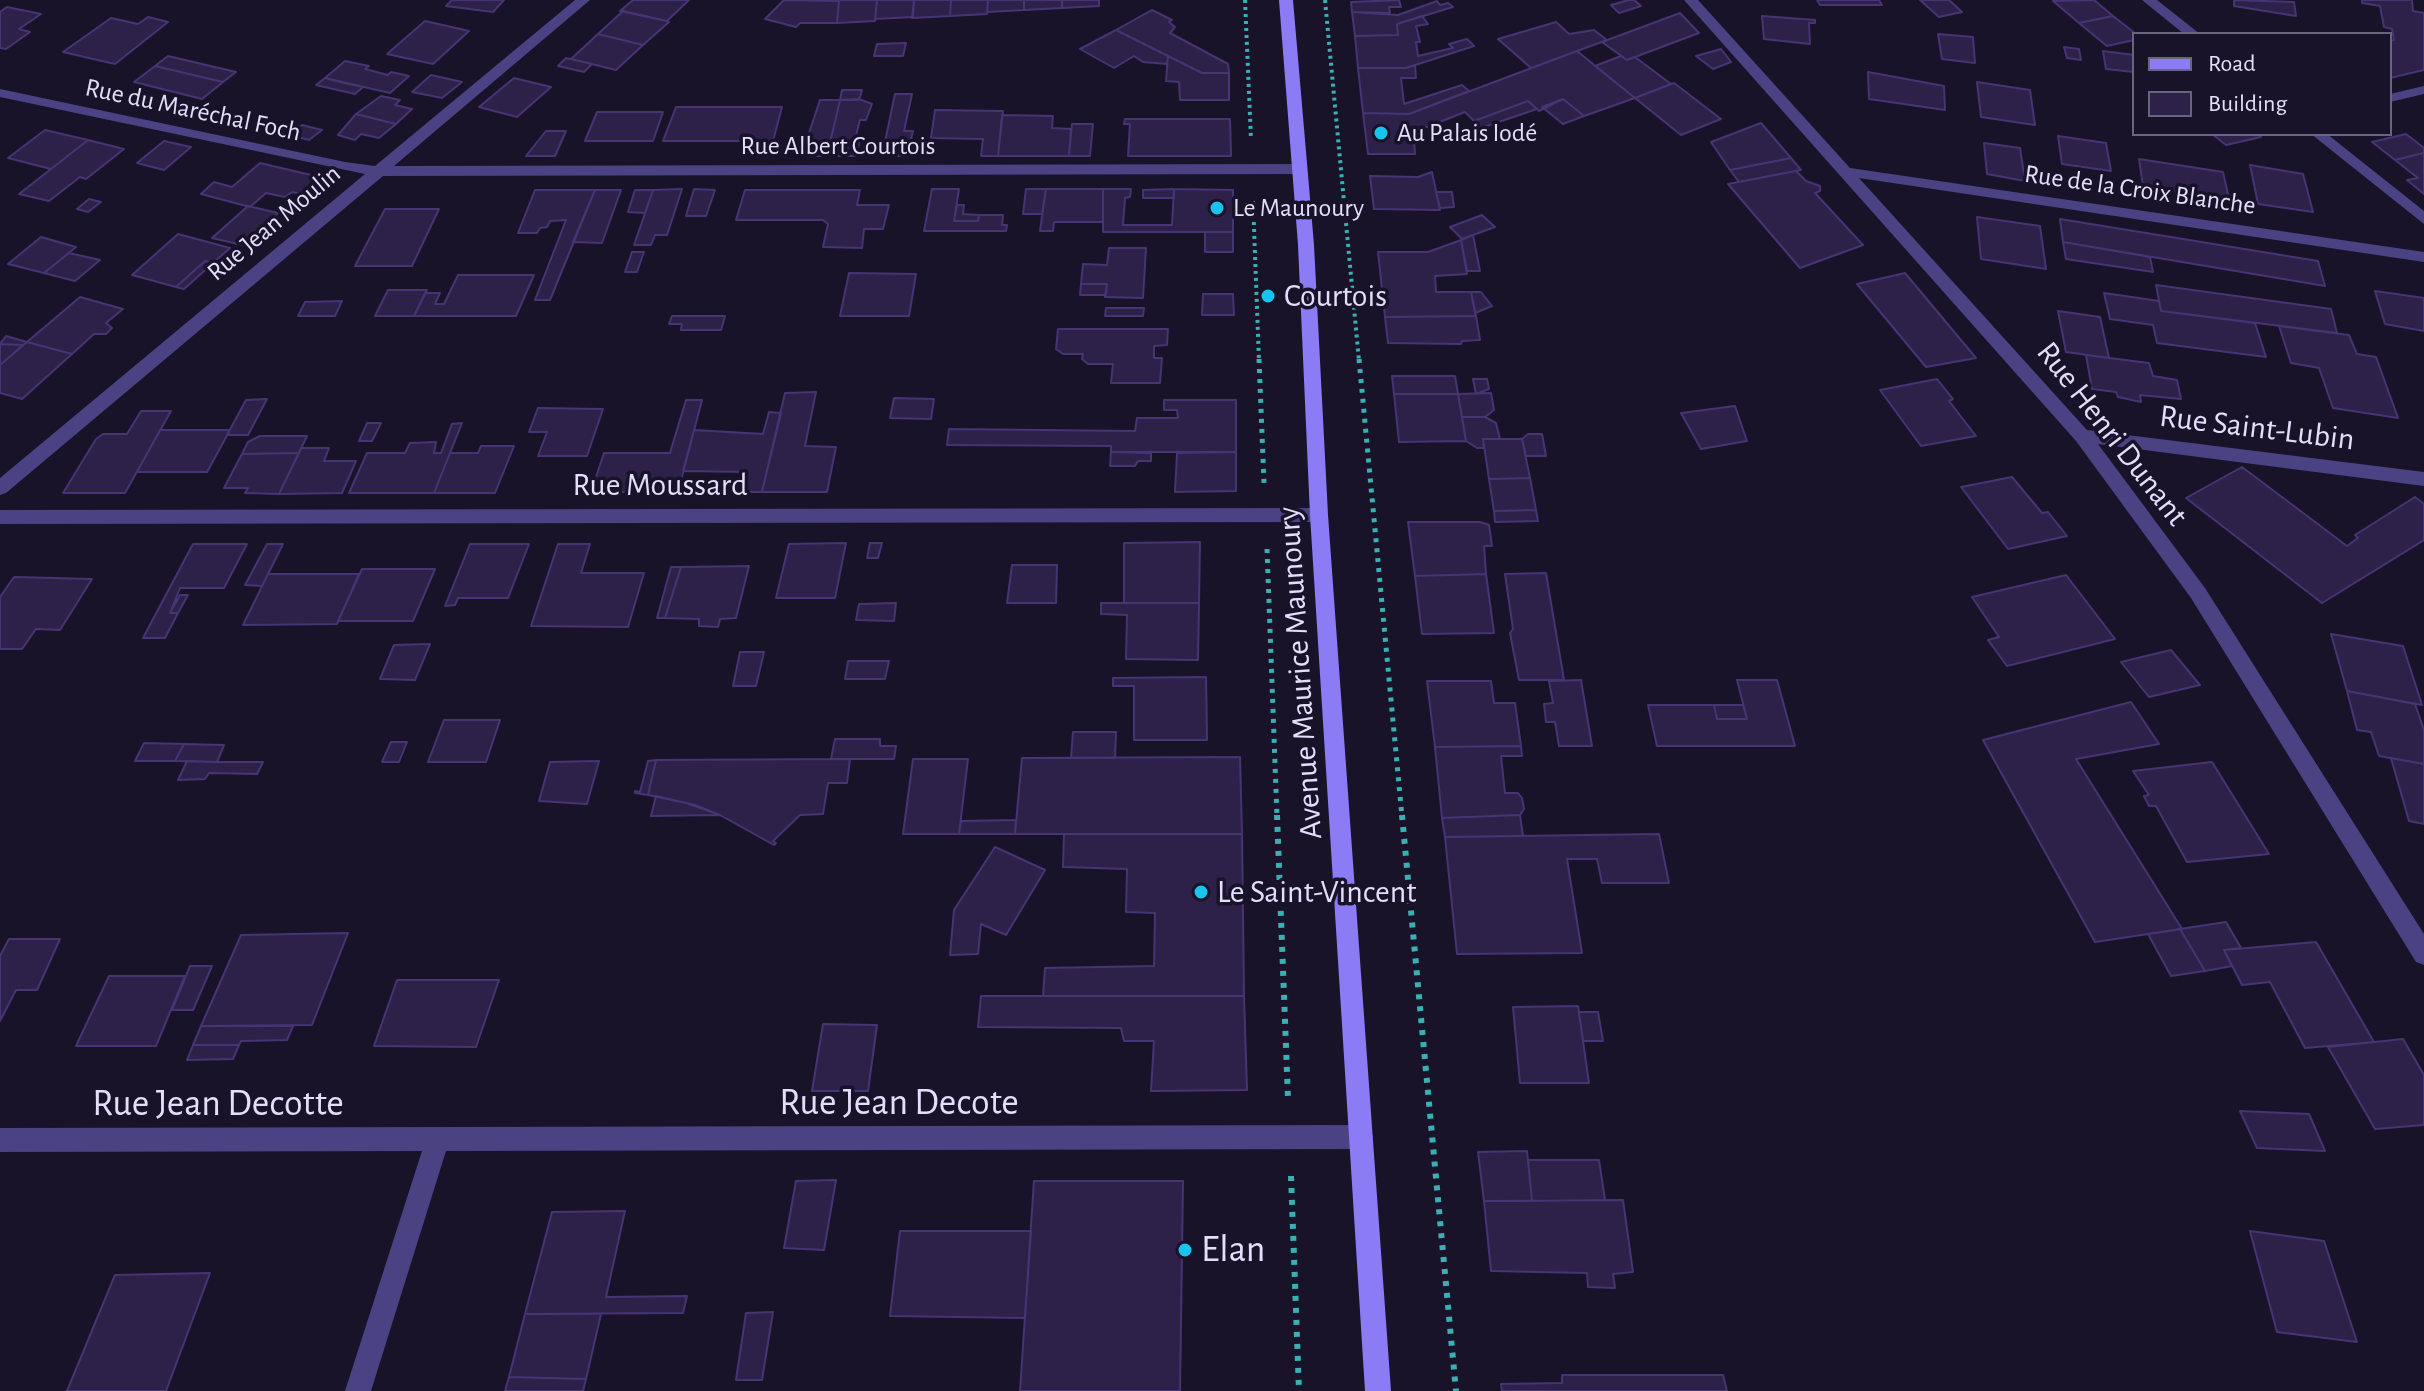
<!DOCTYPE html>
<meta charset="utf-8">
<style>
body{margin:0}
#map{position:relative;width:2424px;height:1391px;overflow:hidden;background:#191329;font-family:"Alegreya Sans",sans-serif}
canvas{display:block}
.legend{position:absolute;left:2132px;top:32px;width:260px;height:104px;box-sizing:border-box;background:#191329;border:2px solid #6a647d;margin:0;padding:10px 14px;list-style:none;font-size:24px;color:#e4ddfc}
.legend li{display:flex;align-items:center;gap:16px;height:40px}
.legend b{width:40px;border:2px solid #6a647d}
</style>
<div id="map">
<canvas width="2424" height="1391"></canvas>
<ul class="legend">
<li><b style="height:10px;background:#8b7cf5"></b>Road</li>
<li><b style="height:22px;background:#2d2049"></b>Building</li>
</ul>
</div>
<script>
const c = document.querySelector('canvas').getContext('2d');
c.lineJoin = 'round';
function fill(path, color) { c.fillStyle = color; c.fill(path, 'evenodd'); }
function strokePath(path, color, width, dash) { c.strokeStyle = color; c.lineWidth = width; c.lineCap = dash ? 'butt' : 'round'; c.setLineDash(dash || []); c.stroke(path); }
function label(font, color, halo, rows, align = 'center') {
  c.font = font + ' "Alegreya Sans",sans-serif'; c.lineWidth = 7; c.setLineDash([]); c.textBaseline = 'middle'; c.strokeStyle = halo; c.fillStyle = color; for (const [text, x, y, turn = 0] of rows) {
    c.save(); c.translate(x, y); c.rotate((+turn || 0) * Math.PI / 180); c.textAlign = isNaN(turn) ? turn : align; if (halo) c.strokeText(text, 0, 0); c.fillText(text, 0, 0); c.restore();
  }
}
const building = new Path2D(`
 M452,0H504L493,12L446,6Z
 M633,0H689L667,21L620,11Z
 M784,0L839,1L837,23H800L796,27L765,19Z
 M877,0H914L913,17L875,19Z
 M877,0L875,21L837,23L839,0Z
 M914,0H951L950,16L912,18Z
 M951,0H988L987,14L950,16Z
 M988,0H1024V10L987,12Z
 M1024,0H1062V8L1024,10Z
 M1062,0H1099V6L1062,8Z
 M1399,0L1401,7H1389L1390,13L1352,12L1351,2Z
 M1629,0H1634L1641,6L1619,13L1611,5Z
 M1817,0H1879L1882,5H1820Z
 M1920,0H1949L1962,12L1939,17Z
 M2094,0L2113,16L2079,23L2053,1Z
 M2234,0L2294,2L2296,16L2234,6Z
 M2362,0H2412L2413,11L2424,13V70L2390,78V41L2394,40L2392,29L2384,27L2380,6L2362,3Z
 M1437,1L1440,5L1448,3L1453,7L1397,24L1398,35L1355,36L1352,12L1398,15Z
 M7,7L41,14L19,29L30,32L6,49L0,48V12Z
 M1152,10L1172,20L1169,22L1175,27L1170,33L1228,64L1229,73H1202L1116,30Z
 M623,11L667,21L669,22L643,45L598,34Z
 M1680,13L1699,33L1627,60L1602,42Z
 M1422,16L1428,24L1416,26L1420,42H1416L1418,56L1453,48L1449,44L1467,39L1474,46L1406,68H1358L1355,36L1398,35L1397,24Z
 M1762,16L1815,20V23H1809L1810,44L1764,39Z
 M2113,16L2136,34L2134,40L2107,46L2079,23Z
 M148,17L168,22L115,64L63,52L111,18L138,24Z
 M425,21L469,31L433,64L387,54Z
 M1556,22L1569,34L1594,30L1607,40L1531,68L1498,39Z
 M1116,30L1168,56L1167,64L1143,62L1134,56L1114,68L1080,49Z
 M598,34L643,45L616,70L571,59Z
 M1938,34L1973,37L1975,63L1942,59Z
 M906,43L903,56H874L877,44Z
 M2064,47L2079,49L2081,60L2067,58Z
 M1721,49L1731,62L1713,69L1696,56Z
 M1577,51L1635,98L1584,116L1563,99L1539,111L1528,101L1474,121L1465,112L1427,127H1413L1415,154H1368L1363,113L1409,114Z
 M2103,51L2134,55V72L2106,69Z
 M168,56L236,72L223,82L155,66Z
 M1168,56L1202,73H1229V100H1180L1179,82L1166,81Z
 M1621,56L1627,60L1635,57L1671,84L1635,98L1595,66Z
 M566,58L571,59L592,64L584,72L558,66Z
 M345,61L369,66L365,69L388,75L391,72L409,76L390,93L325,78Z
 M1415,65L1416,78H1401L1404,104L1462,85L1469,91L1409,114L1363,113L1358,68H1406Z
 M155,66L223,82L202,99L134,82Z
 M1868,72L1944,86L1945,110L1869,99Z
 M431,75L462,82L442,98L412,92Z
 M325,78L340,82L363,87L355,94L316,85Z
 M514,78L551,87L517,117L479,107Z
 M1977,82L2030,90L2035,125L1981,117Z
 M1674,83L1721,119L1681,135L1635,98Z
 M842,90H862L859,100H840Z
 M895,94H912L904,131H913L907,156H882Z
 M381,96L400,100L395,105L412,109L396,124L356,114Z
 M1563,99L1584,116L1563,124L1542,107Z
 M820,100H840L827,156H796L801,139H807Z
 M840,100L859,99L872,104L866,120H860L855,139H860L856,156H827Z
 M1528,101L1537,109L1481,128L1474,121Z
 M676,107H782L773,141H663Z
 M935,110L1003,111L998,156H981L983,139L931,138Z
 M597,112H663L653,141H585Z
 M356,114L396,124L379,138L361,134L355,140L338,135Z
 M1002,115L1053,116L1052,128L1071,129L1069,156H998Z
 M1125,119H1230L1231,156H1128L1130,124H1124Z
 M1761,123L1791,158L1730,170L1711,142Z
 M1072,124H1093L1090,156H1069Z
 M302,125L322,130L309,140L290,135Z
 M45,130L88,140L51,169L8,158Z
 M546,131H566L555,156H526Z
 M2212,134H2257L2261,137L2226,145Z
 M2406,134L2424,148V153L2395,160L2372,142Z
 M2058,136L2106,143L2111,171L2062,164Z
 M88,140L124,149L86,179L80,177L49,201L19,194Z
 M164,141L191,147L164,170L137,163Z
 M1984,143L2020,148L2025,181L1987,174Z
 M2424,153V194L2407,180L2418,178L2395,160Z
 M1791,158L1801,170L1739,182L1730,170Z
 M2139,159L2223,172L2229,199L2143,186Z
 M260,163L328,179L309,196L292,192L285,197L266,193L250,207L201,194L214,182L232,187Z
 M2250,165L2303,174L2313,212L2258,204Z
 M1796,171L1806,181L1820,186V191L1815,193L1863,245L1800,268L1728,184Z
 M1432,172L1440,210L1374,209L1370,176L1418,177Z
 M682,189L667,235H655L651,245H634L653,190Z
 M694,189L715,190L706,216H686Z
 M932,189H959L954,221H978L979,215H1003L1002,225H1007L1006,231H924Z
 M1026,189H1046L1042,214H1023Z
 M1046,189H1103V222H1054L1053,231H1040Z
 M1103,189H1131L1130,197L1125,198L1123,225H1172L1174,189L1233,190V232H1103Z
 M1174,189V198H1143V190Z
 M535,190H595L550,300H535L566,220L550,221L547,227L540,228L537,233H518Z
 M595,190H621L602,243L573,242Z
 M635,190H653L645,213L628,212Z
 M745,190H860L857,205H889L883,229H864L862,248L823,247L828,224L823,220H736Z
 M1436,192H1452L1454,207L1440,208Z
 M89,199L101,202L88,212L77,209Z
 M957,205H964L963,214L979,215L978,221H954Z
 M248,206L278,213L242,245L212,238Z
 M385,209H439L412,266H355Z
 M1482,215L1495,227L1462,239L1450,227Z
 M1977,217L2040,226L2046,269L1981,259Z
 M2060,219L2318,261L2325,286L2063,242Z
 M1205,232H1233V252H1205Z
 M178,234L230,248L213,263L205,261L176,287L132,275Z
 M1473,235L1480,271H1467L1461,240Z
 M41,237L76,247L44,273L8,264Z
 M1461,240L1467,274L1435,276L1436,292H1471L1476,316L1385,317L1378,252H1428Z
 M2063,242L2150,257L2153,272L2066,259Z
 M1109,248H1146L1143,298L1105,297L1107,284H1081L1083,264L1107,265Z
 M632,252H644L637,272H625Z
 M69,253L100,260L75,281L44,273Z
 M205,261L213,263L184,289L176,287Z
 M849,273L916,274L909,316H840Z
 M1905,273L1976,358L1926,367L1857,284Z
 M458,275H534L516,316H414L425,293H440L435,304H444Z
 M1081,284H1107L1106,295H1080Z
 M2156,285L2331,309L2337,333L2161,311Z
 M388,290H427L414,316H375Z
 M2375,291L2424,298V331L2385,324Z
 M1471,292H1481L1492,306L1475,313Z
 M2104,293L2159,301L2161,311L2255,323L2266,357L2157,343L2153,325L2110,319Z
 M1203,294H1233L1234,315H1202Z
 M80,297L123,309L106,323L112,328L106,334H94L72,354L27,342Z
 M342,301L335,316H298L305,302Z
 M1106,308H1144L1143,316H1105Z
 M2058,311L2100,317L2109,358L2066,352Z
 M672,316H725L721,330H681L682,324H669Z
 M1476,316L1480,340L1462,341L1461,344L1388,343L1385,317Z
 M2279,326L2349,335L2357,354L2376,357L2398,418L2333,408L2319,368L2291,363Z
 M1058,329H1168L1167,345L1154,346V358H1162L1160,383H1111L1113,364H1088L1082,359L1083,354H1063L1056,349Z
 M6,336L27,342L23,345L0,344Z
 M27,342L72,354L22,399L0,393V365Z
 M0,344L23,345L0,365Z
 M2086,355L2149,363L2153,376L2177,380L2181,399L2140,395L2141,402L2118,397L2116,392L2092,389Z
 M1392,376H1455L1458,394H1394Z
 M1473,379H1487L1489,389L1476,394Z
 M1937,379L1953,399L1949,401L1976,436L1921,446L1880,390Z
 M816,392L805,446L836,447L827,492H762L785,393Z
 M1491,393L1494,410L1485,417H1462L1458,394Z
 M1394,394H1458L1466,441L1399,442Z
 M894,398L934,399L931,419L890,418Z
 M267,399L248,435H227L246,400Z
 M686,400H702L678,492H591L604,453H670Z
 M1164,400H1236V452H1111V446L947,445L949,429L1135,431L1137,418H1178L1177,410H1164Z
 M1735,406L1747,441L1701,449L1681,413Z
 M538,408L603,409L587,456H538L547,432H529Z
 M141,411H171L125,493H63L96,439L103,434H127Z
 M769,412L781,413L762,492H740L746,472L683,471L694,430L763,434Z
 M1462,417H1485L1496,423L1500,439H1483L1484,448H1477L1466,441Z
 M367,423H381L372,441H359Z
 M462,423L434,493H349L367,453H405L410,443L436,442L434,453H441L452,424Z
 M160,430H230L207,472H137Z
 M1528,434H1542L1546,456H1526L1522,439Z
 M260,436H307L299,453L242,454L248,442Z
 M1483,439H1522L1530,478L1489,479Z
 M481,446H514L495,493H434L450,453H478Z
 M301,448H329L324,461H356L342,493L279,494Z
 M1111,452L1151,453V461H1138L1135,466H1110Z
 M1236,452V491L1175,492L1177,453Z
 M299,453L279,494L245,493L248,488H224L242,454Z
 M2242,467L2347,546L2358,538L2355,535L2415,497L2424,504V540L2322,603L2186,498Z
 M2012,477L2042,513L2048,512L2067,536L2008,549L1961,487Z
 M1530,478L1536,510L1494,511L1489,479Z
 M1536,510L1538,521L1495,522L1494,511Z
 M1408,522H1480L1489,525L1492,546H1484L1486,574L1415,576Z
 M1200,542L1199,603H1124V543Z
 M846,543L835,598H776L789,544Z
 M870,543H882L878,558H867Z
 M193,544H247L224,588H180L170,613H178L165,638H143Z
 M267,544H283L262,586L245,585Z
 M470,544H529L508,598H458L455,605L445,606Z
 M558,544H590L581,573H644L628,627L531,626Z
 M1012,565H1057L1056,603H1007Z
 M749,566L736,618L720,619L718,627L699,626V619L665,618L681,567Z
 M671,567H681L665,618H657Z
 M362,569H435L413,621H338Z
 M1546,573L1564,680H1519L1510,633L1513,629L1505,574Z
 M268,574H359L337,624L243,625Z
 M1486,574L1494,633L1422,634L1415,576Z
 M2066,575L2115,639L2007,666L1988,640L1999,637L1972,597Z
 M14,577L92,579L60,630L36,629L22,649H0V597Z
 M180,595H188L178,613H170Z
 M896,603L894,621L856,620L859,604Z
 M1101,603H1199L1198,660L1126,659L1127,615L1101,614Z
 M2331,634L2403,646L2422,705L2347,691Z
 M430,644L415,680L380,679L394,645Z
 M2171,650L2200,685L2149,697L2121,662Z
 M740,652H764L756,686H733Z
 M848,661H889L885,679H845Z
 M1206,677L1207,740H1134V686H1113V678Z
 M1581,680L1592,746H1559L1555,722H1546L1544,704L1553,703L1549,681Z
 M1737,680H1777L1795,746H1657L1648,705H1714L1717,719H1747Z
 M1427,681H1491L1494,703H1515L1521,746L1435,747Z
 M2347,691L2415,704L2424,730V764L2379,756L2371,732L2357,730Z
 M2131,702L2159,744L2076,759L2182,929L2095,942L1983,740Z
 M1714,705H1743L1747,719H1717Z
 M444,720H500L486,762H428Z
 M1073,732H1116L1115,758H1071Z
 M835,739H880V746H896L894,759H831Z
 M391,742H407L399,762H382Z
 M144,743L184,744L175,761H135Z
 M184,744L224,745L217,762L175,761Z
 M1521,746L1522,756H1501L1505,793H1518L1522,798L1524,809L1520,815L1442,818L1435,747Z
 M1240,757L1242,834H1015L1022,758Z
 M2391,758L2424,764V824L2409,821Z
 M850,759L847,783H828L823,814L800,815L773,841L776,843L774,845L720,815L686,803L648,795L656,760Z
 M913,759H968L959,834H903Z
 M656,760L648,795L635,793V791L640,792L648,761Z
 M187,761L217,762H263L257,774L209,773L205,779L178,780Z
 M599,761L587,804L539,801L550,762Z
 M2212,762L2269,854L2187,862L2156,806H2149L2144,796L2149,795L2133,771Z
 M656,796L695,805L720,815L651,816Z
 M1520,815L1523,836L1445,837L1442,818Z
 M1016,820L1015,834H959L961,821Z
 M1064,834H1242L1244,996H1043L1045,968L1154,966L1155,913L1126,912L1127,869L1063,867Z
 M1659,834L1669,883H1602L1597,859H1567L1582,953L1457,954L1445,837Z
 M995,847L1045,870L1006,935L981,924L978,954L950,955L954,910Z
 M2226,922L2241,948L2224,950L2232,966L2205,971L2180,929Z
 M2180,929L2205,971L2171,976L2148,934Z
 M348,933L312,1025L201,1026L241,935Z
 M9,939H60L37,990H16L0,1021V956Z
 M2316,942L2374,1042L2305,1048L2270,982L2242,985L2224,950Z
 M190,966H212L193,1010H172Z
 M109,976H185L156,1046H76Z
 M397,980H499L476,1047L374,1046Z
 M981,996H1244L1247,1090L1151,1091L1154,1041H1124L1121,1028L978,1027Z
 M1578,1006L1589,1083H1520L1513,1007Z
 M1579,1012H1598L1603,1041H1583Z
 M823,1024L877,1025L868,1091H812Z
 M201,1026H293L287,1040L241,1041L239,1045H193Z
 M2403,1039L2424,1075V1125L2375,1129L2328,1047Z
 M193,1045H239L233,1059L187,1060Z
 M2240,1111L2309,1114L2325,1151L2257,1148Z
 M1527,1151L1532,1201H1484L1478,1152Z
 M1528,1160H1599L1605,1200L1532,1201Z
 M836,1180L824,1250L784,1248L796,1181Z
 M1034,1181H1183L1180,1391H1020Z
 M1623,1200L1633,1272L1613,1274L1615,1288L1588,1287L1587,1273L1491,1271L1484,1201Z
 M625,1211L606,1297L687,1296L683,1313L525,1314L552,1212Z
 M900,1231H1031L1025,1318L890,1316Z
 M2250,1231L2324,1241L2357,1342L2277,1332Z
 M210,1273L166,1391H67L115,1275Z
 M773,1312L762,1380H736L746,1313Z
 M525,1314H601L586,1379L509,1377Z
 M1562,1375H1723L1727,1391H1502L1501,1384L1562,1383Z
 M509,1377L586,1379L583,1391H505Z`);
const pathFar2 = new Path2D(`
 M1245,0L1251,139
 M1325,0L1359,361
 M1253,201L1259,361`);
const pathFar1 = new Path2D(`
 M1259,359L1264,483
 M1359,359L1402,817
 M1267,549L1277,817`);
const path = new Path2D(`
 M1277,815L1288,1098
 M1402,815L1456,1391
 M1291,1176L1299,1391`);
const street = new Path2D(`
 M575,0H590L394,166L1299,164L1306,169L1299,174L383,176L6,493L0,495V478L365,174L0,97V89L345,162L375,166Z
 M1684,0H1698L1850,168L2424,252V262L1859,178L2087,430L2424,472V486L2098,444L2205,588L2424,934V965L2416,962L2191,598L2076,441Z
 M2142,0H2157L2200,34H2184Z
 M2424,86V94L2390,102V94Z
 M2311,134H2327L2424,211V224Z
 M1319,508L1328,515L1319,522L0,524V510Z
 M1361,1125L1370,1128L1373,1137L1370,1146L1361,1149L446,1151L371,1391H345L422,1151L0,1152V1128Z`);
const secondary = new Path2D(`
 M1279,0H1293L1314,245L1328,515L1391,1391H1365L1310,515L1298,245Z`);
const markers = [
 [1381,133,8,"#18c3ee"],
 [1217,208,8,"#18c3ee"],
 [1268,296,8,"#18c3ee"],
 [1201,892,8,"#18c3ee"],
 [1185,1250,8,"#18c3ee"]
];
const farStreetnames = [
 ["Rue du Maréchal Foch",193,110,12],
 ["Rue Albert Courtois",838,146],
 ["Rue de la Croix Blanche",2140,190,8],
 ["Rue Jean Moulin",274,223,-40]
];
const farPoinames = [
 ["Au Palais Iodé",1397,133],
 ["Le Maunoury",1233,208]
];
const poiNames = [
 ["Courtois",1284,296],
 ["Le Saint-Vincent",1217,892]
];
const streetNames = [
 ["Rue Saint-Lubin",2257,428,7],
 ["Rue Henri Dunant",2112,434,52],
 ["Rue Moussard",660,485],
 ["Avenue Maurice Maunoury",1300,673,-94]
];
const nearStreetnames = [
 ["Rue Jean Decote",899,1103],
 ["Rue Jean Decotte",218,1104]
];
const nearPoinames = [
 ["Elan",1201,1250]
];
fill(building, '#2d2049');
strokePath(building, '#473473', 2);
strokePath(pathFar2, '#3aafb4', 4, [3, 4]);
strokePath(pathFar1, '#3aafb4', 5, [4, 6]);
strokePath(path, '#3aafb4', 6, [5, 7]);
fill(street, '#4b4284');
fill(secondary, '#8b7cf5');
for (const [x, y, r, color] of markers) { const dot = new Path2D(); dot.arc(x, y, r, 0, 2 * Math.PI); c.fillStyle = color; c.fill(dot); strokePath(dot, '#191329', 3); }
label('26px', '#e4ddfc', '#191329', farStreetnames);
label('26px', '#e4ddfc', '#191329', farPoinames, 'left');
label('32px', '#e4ddfc', '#191329', poiNames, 'left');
label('32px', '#e4ddfc', '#191329', streetNames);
label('38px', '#e4ddfc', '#191329', nearStreetnames);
label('38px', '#e4ddfc', '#191329', nearPoinames, 'left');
</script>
